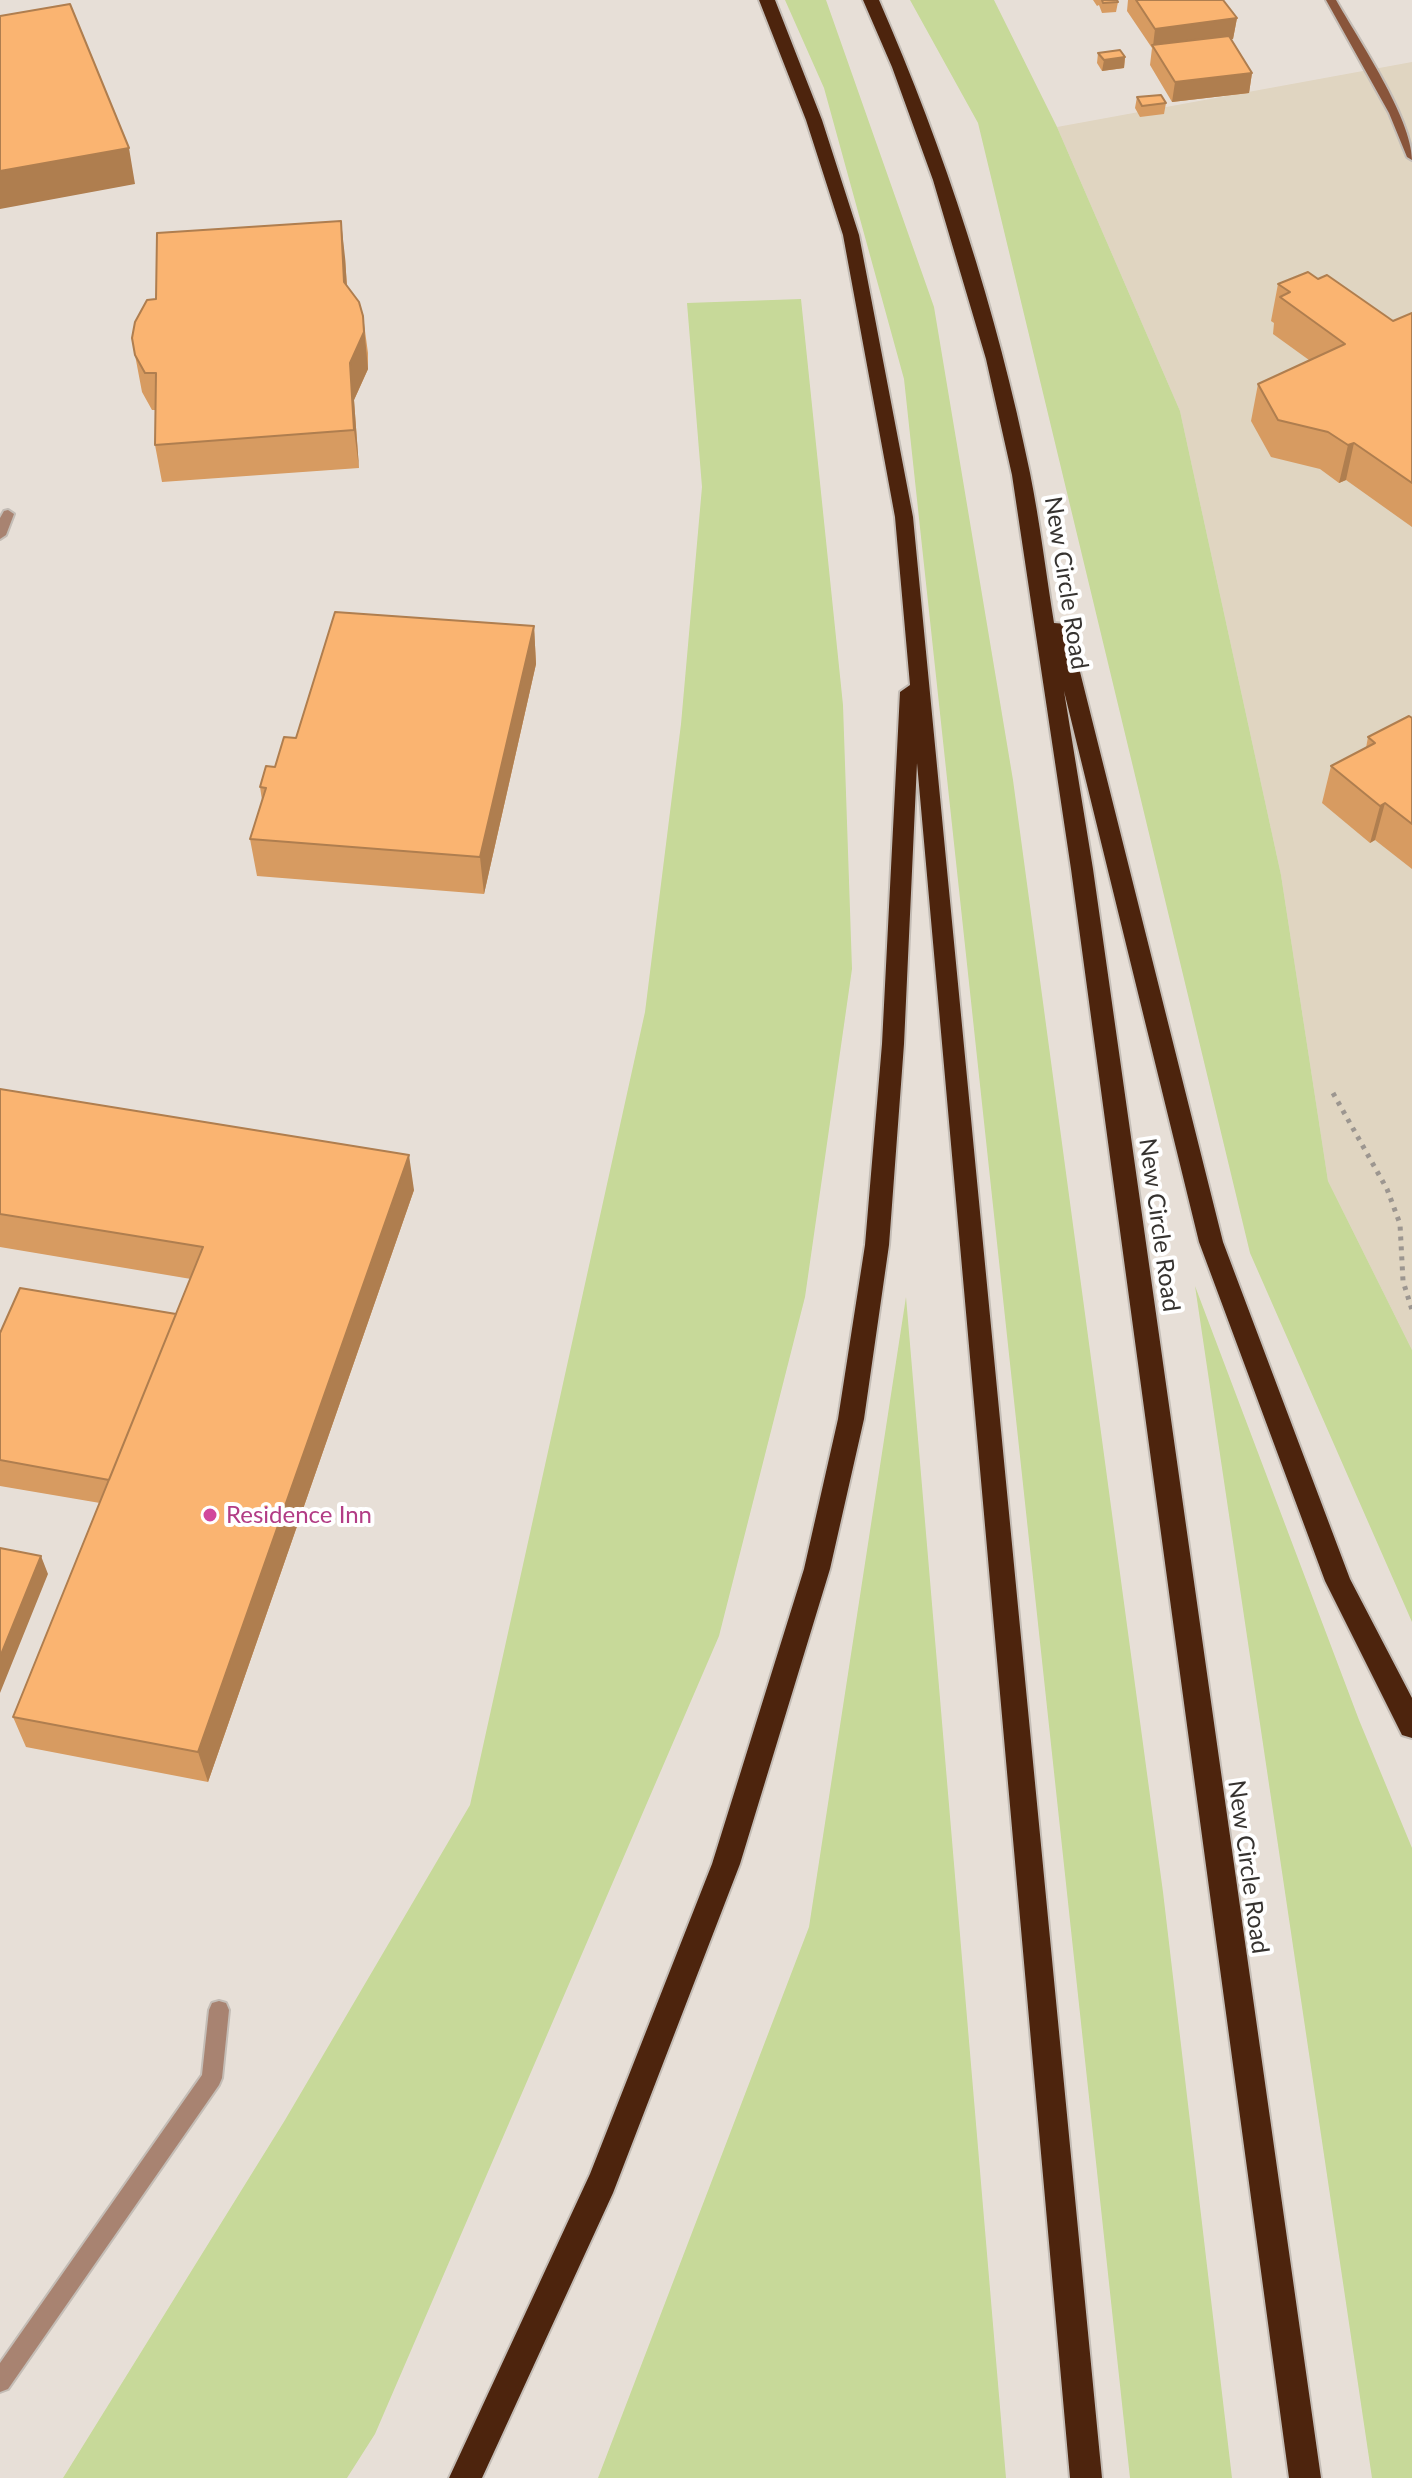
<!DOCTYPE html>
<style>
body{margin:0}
canvas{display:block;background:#e7dfd7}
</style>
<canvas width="1412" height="2478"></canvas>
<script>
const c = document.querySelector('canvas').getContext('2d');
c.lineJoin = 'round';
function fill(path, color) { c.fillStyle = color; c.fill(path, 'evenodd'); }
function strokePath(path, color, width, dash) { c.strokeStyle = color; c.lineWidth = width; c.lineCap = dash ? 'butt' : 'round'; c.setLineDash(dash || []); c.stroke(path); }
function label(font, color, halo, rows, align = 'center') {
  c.font = font + ' Lato,sans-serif'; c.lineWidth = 8; c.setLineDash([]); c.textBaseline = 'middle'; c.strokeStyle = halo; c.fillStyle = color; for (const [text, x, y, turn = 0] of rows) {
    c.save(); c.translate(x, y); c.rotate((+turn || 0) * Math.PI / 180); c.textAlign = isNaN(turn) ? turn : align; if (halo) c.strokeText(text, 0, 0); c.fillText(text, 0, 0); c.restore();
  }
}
const commercial = new Path2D(`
 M1412,62V1350L1328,1181L1281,875L1180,411L1057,127Z`);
const green = new Path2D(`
 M785,0H826L934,307L1013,780L1163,1892L1232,2478H1130L904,379L824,88Z
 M910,0H994L1057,127L1180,411L1281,875L1328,1181L1412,1350V1622L1250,1253L978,123Z
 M801,299L843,705L852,969L805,1297L719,1636L375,2434L347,2478H63L285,2120L470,1805L645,1012L681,724L702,487L687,303Z
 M1195,1286L1359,1720L1412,1848V2478H1372Z
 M906,1297L1006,2478H598L809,1927Z`);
const path = new Path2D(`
 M1333,1093L1387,1189L1400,1224L1403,1281L1412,1310`);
const lane = new Path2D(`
 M8,510L14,514L6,535L0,539V518L4,511Z
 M219,2001L226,2003L229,2010L222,2078L219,2085L8,2389L0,2392V2363L202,2075L209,2010L212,2003Z`);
const secondary = new Path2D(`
 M1326,0H1336C1358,39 1412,118 1412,160L1407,157L1389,113Z`);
const highway = new Path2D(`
 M759,0H775L822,120L859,235L913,517L1102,2478H1070L917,763L904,1044L889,1245L864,1419L830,1569L740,1864L613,2193L482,2478H449L590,2174L712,1864L804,1569L838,1419L865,1245L882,1044L900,692L910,685L895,517L843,235L806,120Z
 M863,0H879C945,151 997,311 1030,473C1040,523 1046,573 1054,623L1066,624L1069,628L1223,1242L1350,1579L1412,1698V1738L1402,1735L1325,1581L1199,1242L1064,691L1093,869L1321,2478H1289L1071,869L1012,475L986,359L933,180L892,67Z`);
const wall = new Path2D(`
 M1093,0H1117L1118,2L1116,12L1102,13L1099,5L1097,6Z
 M1128,0H1223L1237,18L1233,39H1230L1252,73L1249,93L1172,102L1150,65L1152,48L1127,11Z
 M1098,53L1125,57L1124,68L1102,71L1097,63Z
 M1137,97L1166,103L1164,114L1140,117L1135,108Z
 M345,257L347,286L363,316L368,353V369L354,400L359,468L162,482L155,445V410H152L142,392L135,355L156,299Z
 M1318,279L1393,321L1412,313V527L1346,480L1339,483L1320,469L1271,457L1251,421L1258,384L1309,360L1273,334L1274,323L1271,321L1278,284Z
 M534,626L536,664L484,894L257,876L250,839L262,800L260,787L275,767Z
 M1412,718V869L1375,840L1370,843L1322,803L1331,766L1366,748L1368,737Z
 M0,1089L414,1190L208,1782L26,1747L13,1717L100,1503L0,1486V1333L176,1314L191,1279L0,1247Z`);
const shadedWall = new Path2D(`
 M1237,18L1233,39L1155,49L1153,46L1155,29Z
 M1125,57L1124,68L1102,71L1104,60Z
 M1252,73L1249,93L1172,102L1175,82Z
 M129,148L135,184L0,209V171Z
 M341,221L345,257L349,319L344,282Z
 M363,316L368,369L354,400L359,468L354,430L350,363Z
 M1354,443L1346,480L1339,483L1348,445Z
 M534,626L536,664L484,894L480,857Z
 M1385,803L1375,840L1370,843L1380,806Z
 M409,1155L414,1190L208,1782L198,1752Z
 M41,1556L48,1574L0,1693V1657Z`);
const building = new Path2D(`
 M1102,0H1117L1118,2L1103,3Z
 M1136,0H1223L1237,18L1155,29Z
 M70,4L129,148L0,171V16Z
 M1229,36L1252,73L1175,82L1152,45Z
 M1120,50L1125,57L1104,60L1098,53Z
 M1161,95L1166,103L1142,106L1137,97Z
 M341,221L344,282L359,302L363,316L364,332L350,363L354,430L155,445L156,373H145L135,355L132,338L135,322L147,300L156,299L157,233Z
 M1308,272L1318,279L1327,275L1393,321L1412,313V483L1354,443L1348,445L1328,432L1278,420L1258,384L1345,344L1280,297L1290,292L1278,284Z
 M335,612L534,626L480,857L250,839L266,788L260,787L266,766L275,767L284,737L296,738Z
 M1409,716L1412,718V824L1385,803L1380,806L1331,766L1375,743L1368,737Z
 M0,1089L409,1155L198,1752L13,1717L203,1247L0,1214Z
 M20,1288L176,1314L109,1480L0,1460V1333Z
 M0,1548L41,1556L0,1657Z`);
const markers = [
 [210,1515,8,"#d1479c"]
];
const streetNames = [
 ["New Circle Road",1066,583,81],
 ["New Circle Road",1159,1225,82],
 ["New Circle Road",1248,1867,82]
];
const hotelNames = [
 ["Residence Inn",226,1515]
];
fill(commercial, '#e0d5c1');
fill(green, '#c7d999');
strokePath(lane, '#c4bdb6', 4);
strokePath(secondary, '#c4bdb6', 4);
strokePath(highway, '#c4bdb6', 4);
strokePath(path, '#9c9690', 5, [4, 6]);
fill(lane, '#a88371');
fill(secondary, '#89553b');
fill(highway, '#4d240d');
fill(wall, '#d79b61');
fill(shadedWall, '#af7e4f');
fill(building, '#fab471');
strokePath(building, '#af7e4f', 2);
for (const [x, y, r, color] of markers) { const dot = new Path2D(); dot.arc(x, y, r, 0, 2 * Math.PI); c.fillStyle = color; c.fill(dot); strokePath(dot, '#fff', 3); }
label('24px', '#363330', '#fff', streetNames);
label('24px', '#b23c85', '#fff', hotelNames, 'left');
</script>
